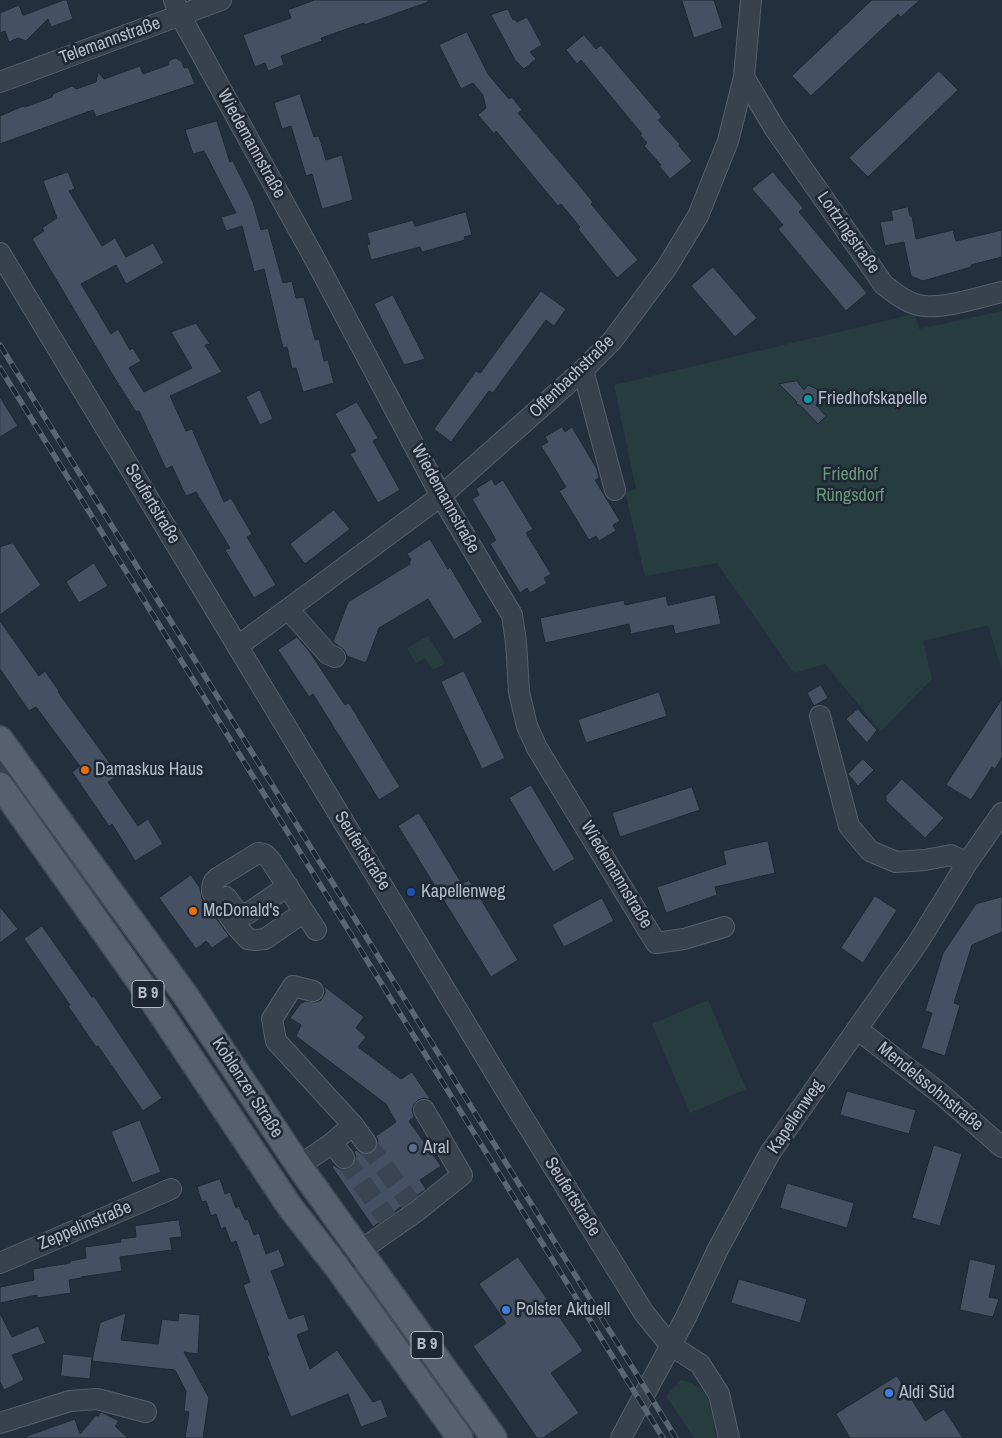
<!DOCTYPE html>
<meta charset="utf-8">
<style>
body{margin:0}
canvas{display:block;background:#242f3e}
</style>
<canvas width="1002" height="1438"></canvas>
<script>
const c = document.querySelector('canvas').getContext('2d');
c.lineJoin = 'round';
function fill(path, color) { c.fillStyle = color; c.fill(path, 'evenodd'); }
function strokePath(path, color, width, dash) { c.strokeStyle = color; c.lineWidth = width; c.lineCap = dash ? 'butt' : 'round'; c.setLineDash(dash || []); c.stroke(path); }
function label(font, color, halo, rows, align = 'center') {
  c.font = font + ' "Archivo Narrow",sans-serif'; c.lineWidth = 5; c.setLineDash([]); c.textBaseline = 'middle'; c.strokeStyle = halo; c.fillStyle = color; for (const [text, x, y, turn = 0] of rows) {
    c.save(); c.translate(x, y); c.rotate((+turn || 0) * Math.PI / 180); c.textAlign = isNaN(turn) ? turn : align; if (halo) c.strokeText(text, 0, 0); c.fillText(text, 0, 0); c.restore();
  }
}
const green = new Path2D(`
 M1002,311V671L988,625L923,641L932,679L881,731L825,664L794,673L717,563L645,576L625,492L636,489L614,385L915,314L919,329Z
 M428,636L445,663L433,670L425,658L416,663L407,648Z
 M708,1000L746,1089L690,1113L652,1024Z
 M681,1380C714,1387 711,1410 716,1438H694L666,1396Z`);
const building = new Path2D(`
 M64,0H68L67,1L73,19L51,27L48,19L26,41L18,38L9,42L5,31L0,33V13L19,5L23,15Z
 M315,0H428V2L364,25V23L321,38L322,41L281,56L284,65L268,71L265,63L255,67L243,35L291,18L288,10Z
 M682,0H714L723,28L694,38Z
 M872,0H920L901,17L898,14L811,96L792,76Z
 M508,9L513,20L515,19L517,22L527,17L542,45L530,52L536,59L524,69L515,60L491,15Z
 M467,32L488,74L509,99L512,97L522,110L518,113L569,173L593,202L591,204L638,260L617,278L578,229L580,227L561,204L558,206L496,131L494,134L478,115L486,108L483,95L473,83L461,89L439,45Z
 M584,35L596,49L601,45L662,117L658,120L680,144L679,146L692,161L670,179L659,166L661,165L644,146L647,143L640,135L642,134L581,60L577,64L566,50Z
 M176,58L182,62L184,68L188,67L195,84L96,117L93,110L0,144V116L23,106L25,107L52,97L53,94L72,86L76,89L96,82L98,72L104,79L140,66L143,74L168,65L169,61Z
 M939,71L958,90L868,177L849,158Z
 M300,94L314,137L319,136L326,160L342,155L353,200L322,209L312,174L306,176L291,126L282,129L274,103Z
 M217,121L230,162L233,161L253,202L261,230L268,228L283,283L292,281L296,298L304,297L315,340L319,339L324,361L328,360L334,383L303,392L296,368L292,369L287,347L283,348L264,269L254,272L242,226L226,231L221,217L236,213L204,151L193,154L185,130Z
 M68,172L75,189L69,191L102,246L115,238L126,257L153,243L164,263L126,284L116,265L81,284L111,334L118,329L130,350L133,348L141,361L129,368L144,392L192,368L171,332L196,323L210,344L205,345L222,372L170,396L186,431L192,429L224,502L231,498L252,534L247,537L276,585L254,598L225,550L230,548L196,492L186,496L172,466L166,469L139,411L136,412L114,377L32,239L44,231L42,228L57,218L43,181Z
 M773,172L803,208L799,212L867,293L846,311L778,229L783,225L752,189Z
 M908,207L910,216H912L916,239L953,230L956,241L1002,230V257L971,265V267L923,281L911,276L904,242L885,246L880,222L893,220L891,211Z
 M466,212L472,235L464,237L465,240L422,252L420,247L371,260L367,245L370,244L367,233L413,220L415,226Z
 M713,267L757,318L735,337L691,286Z
 M541,291L566,309L554,326L546,320L493,393L489,391L451,442L434,429L476,371L480,373Z
 M393,295L425,359L404,365L374,304Z
 M797,381L804,390L808,385L821,391L816,405L826,416L818,424L801,406L796,404L797,402L779,384Z
 M260,390L273,419L260,425L246,397Z
 M0,397L18,426L0,437Z
 M357,402L378,438L373,441L400,490L378,503L350,454L356,451L335,414Z
 M562,427L565,432L572,427L597,469L599,478L595,480L620,521L613,525L616,531L599,541L596,536L589,540L559,491L566,487L541,446L548,442L545,437Z
 M492,479L495,485L503,480L533,529L526,533L551,574L544,578L547,583L530,593L527,588L520,593L490,544L496,540L472,499L479,495L476,489Z
 M334,510L350,529L305,564L290,544Z
 M430,539L448,569L450,567L483,622L454,640L428,599L379,628L366,663L347,656L344,650L333,642L348,602L410,564L409,562L411,560L407,554Z
 M13,543L41,585L0,615V547Z
 M94,563L108,586L79,603L66,582Z
 M715,595L721,624L675,634L673,625L631,634L629,624L545,643L540,618L624,600L625,605L666,596L668,605Z
 M0,621L39,676L45,671L59,691L58,692L109,762L118,775L108,782L138,826L148,819L163,844L135,861L112,824L109,826L72,772L80,766L36,707L29,711L0,669Z
 M297,637L309,651L345,705L349,703L400,787L379,800L313,694L309,697L278,650Z
 M464,671L505,758L482,769L441,682Z
 M821,685L828,698L814,706L807,693Z
 M659,692L667,716L586,743L578,720Z
 M1002,699V757L995,769L992,767L971,800L946,785Z
 M858,709L877,730L867,743L846,719Z
 M863,759L874,770L858,786L848,774Z
 M902,779L944,818L925,838L886,801V796Z
 M531,785L575,859L553,872L509,798Z
 M692,787L700,810L620,837L612,813Z
 M419,813L462,884L469,880L518,960L491,977L398,826Z
 M768,841L775,873L715,887L717,895L666,913L657,887L726,864L723,851Z
 M191,875L200,888L202,899L229,936L212,948L206,941L196,949L159,898Z
 M875,896L897,910L863,963L841,948Z
 M1002,897V932L972,945L954,1003L960,1005L945,1056L921,1048L932,1013L925,1011L943,953L976,904Z
 M602,898L614,921L564,947L552,925Z
 M0,907L18,929L0,943Z
 M42,926L92,997L94,996L162,1098L143,1111L98,1046L96,1047L68,1006L70,1005L24,939Z
 M324,986L364,1017L356,1028L366,1037L358,1047L401,1079L412,1072L431,1100L424,1098L418,1100L414,1104L412,1110L414,1117L409,1121L441,1166L420,1180L426,1189L373,1227L332,1167L334,1165L339,1169L345,1170L351,1168L355,1162L356,1157L354,1152L356,1150L362,1154L367,1155L373,1153L377,1147L378,1141L376,1136L396,1122L386,1104L296,1036L301,1025L290,1018L301,1003L306,1001L316,1002L321,1000L325,993Z
 M847,1091L916,1110L909,1134L840,1115Z
 M140,1120L161,1172L132,1183L111,1132Z
 M934,1145L962,1154L940,1226L912,1218Z
 M220,1179L225,1194L230,1192L236,1208L239,1206L245,1220L248,1219L254,1235L259,1233L266,1254L279,1249L285,1266L271,1271L289,1319L304,1314L309,1330L297,1335L310,1369L337,1350L373,1402L381,1399L388,1417L361,1427L348,1394L291,1417L267,1356L269,1355L243,1285L250,1282L236,1241L231,1243L225,1227L221,1229L216,1214L211,1216L206,1201L202,1202L197,1187Z
 M787,1183L854,1203L847,1228L780,1208Z
 M179,1220L182,1237L170,1238L172,1250L120,1257L122,1271L81,1277V1278L69,1280L71,1293L37,1298V1295L0,1303V1287L34,1280L33,1269L70,1263V1261L86,1258L85,1247L121,1242L120,1239L136,1237L135,1226Z
 M518,1257L583,1351L551,1373L579,1413L543,1438H537L473,1346L506,1323L479,1284Z
 M970,1259L996,1265L989,1297L999,1299L993,1317L960,1310Z
 M739,1279L807,1299L800,1323L731,1303Z
 M0,1313L12,1337L38,1326L46,1343L12,1355L24,1380L4,1390L0,1382Z
 M126,1313L121,1340L158,1344L162,1319L178,1321L179,1313L200,1315L198,1354L184,1352L209,1398L203,1438H185L189,1412L184,1411L186,1391L175,1370L92,1361L100,1323Z
 M63,1354L92,1357L90,1379L61,1376Z
 M897,1376L925,1421L944,1409L963,1438H850L836,1414Z
 M101,1412L119,1421L115,1426L128,1438H27V1436L75,1419L80,1434L96,1415L98,1416Z`);
const minorTunnel = new Path2D(`
 M366,1143L410,1202
 M344,1158L387,1218`);
const minor = new Path2D(`
 M174,0L180,15L317,263L441,496L512,615L516,642L519,692L527,726L537,748L656,943L684,939L724,927
 M744,77L775,129L884,285C896,294 909,305 925,306C948,308 979,297 1002,292
 M0,82L221,0
 M0,253L502,1084L644,1313L670,1345L700,1364L719,1394L729,1438
 M583,370L615,490
 M288,609L328,654L335,657
 M238,646L441,496L583,370L612,341L667,267L698,216L728,141L744,77L751,0
 M820,716L849,826L870,851L896,862L925,860L951,855L967,863
 M0,771L25,772
 M226,897L237,912L247,914L288,886
 M304,912L265,939L255,940L248,939L237,927L212,892C212,884 213,881 219,877L258,853C265,853 267,856 271,861L316,930
 M313,991L293,986L272,1019L276,1041L353,1125L366,1143
 M857,1029L941,1094L1002,1147
 M332,1143L344,1158
 M299,1166L332,1143L353,1125
 M0,1263L171,1189
 M337,1267L417,1211L462,1175L424,1110
 M0,1423L70,1401L97,1399L146,1412
 M621,1438L686,1317L718,1249L770,1153L919,941L967,863L1002,813`);
const major = new Path2D(`
 M0,739L186,996L299,1166L494,1438
 M0,785L142,985L290,1207L337,1267L460,1438`);
const rail = new Path2D(`
 M0,345L676,1438
 M0,368L663,1438`);
const markers = [
 [808,399,5,"#0f9aa8"],
 [85,770,5,"#e8710a"],
 [411,892,5,"#1a4fb4"],
 [193,911,5,"#e8710a"],
 [413,1148,5,"#5c6f8a"],
 [506,1310,5,"#3f7fe0"],
 [889,1393,5,"#3f7fe0"]
];
const shields = [
 [148,994,32],
 [427,1345,32]
];
const shieldNames = [
 ["B 9",148,994],
 ["B 9",427,1345]
];
const streetNames = [
 ["Telemannstraße",110,41,-20],
 ["Wiedemannstraße",251,144,61],
 ["Lortzingstraße",848,233,55],
 ["Offenbachstraße",572,377,-44],
 ["Wiedemannstraße",445,499,61],
 ["Seufertstraße",152,504,59],
 ["Seufertstraße",362,851,58],
 ["Wiedemannstraße",616,875,59],
 ["Mendelssohnstraße",930,1087,39],
 ["Koblenzer Straße",247,1088,57],
 ["Kapellenweg",796,1117,-56],
 ["Seufertstraße",572,1197,58],
 ["Zeppelinstraße",85,1226,-23]
];
const poiNames = [
 ["Friedhofskapelle",818,399],
 ["Damaskus Haus",95,770],
 ["Kapellenweg",421,892],
 ["McDonald's",203,911],
 ["Aral",423,1148],
 ["Polster Aktuell",516,1310],
 ["Aldi Süd",899,1393]
];
const parkNames = [
 ["Friedhof",850,475],
 ["Rüngsdorf",850,496]
];
fill(green, '#263c3f');
fill(building, '#455162');
strokePath(building, '#1f2835', 1);
strokePath(minorTunnel, '#3a4453', 20, [20, 10]);
strokePath(minor, '#565f6c', 22);
strokePath(major, '#414a57', 28);
strokePath(minor, '#38414e', 20);
strokePath(major, '#56606e', 25);
strokePath(rail, '#5a6575', 5.5);
strokePath(rail, '#1d2633', 4, [11]);
for (const [x, y, r, color] of markers) { const dot = new Path2D(); dot.arc(x, y, r, 0, 2 * Math.PI); c.fillStyle = color; c.fill(dot); strokePath(dot, '#1d2633', 2); }
for (const [x, y, w] of shields) { const box = new Path2D(); box.roundRect(x - w / 2, y - 13.5, w, 27, 4); c.fillStyle = '#1d2633'; c.fill(box); strokePath(box, '#b4bcc9', 1); }
label('bold 16px', '#b4bcc9', null, shieldNames);
label('18px', '#b4bcc9', '#1d2633', streetNames);
label('18px', '#b4bcc9', '#1d2633', poiNames, 'left');
label('18px', '#6b9a76', '#1d2633', parkNames);
</script>
